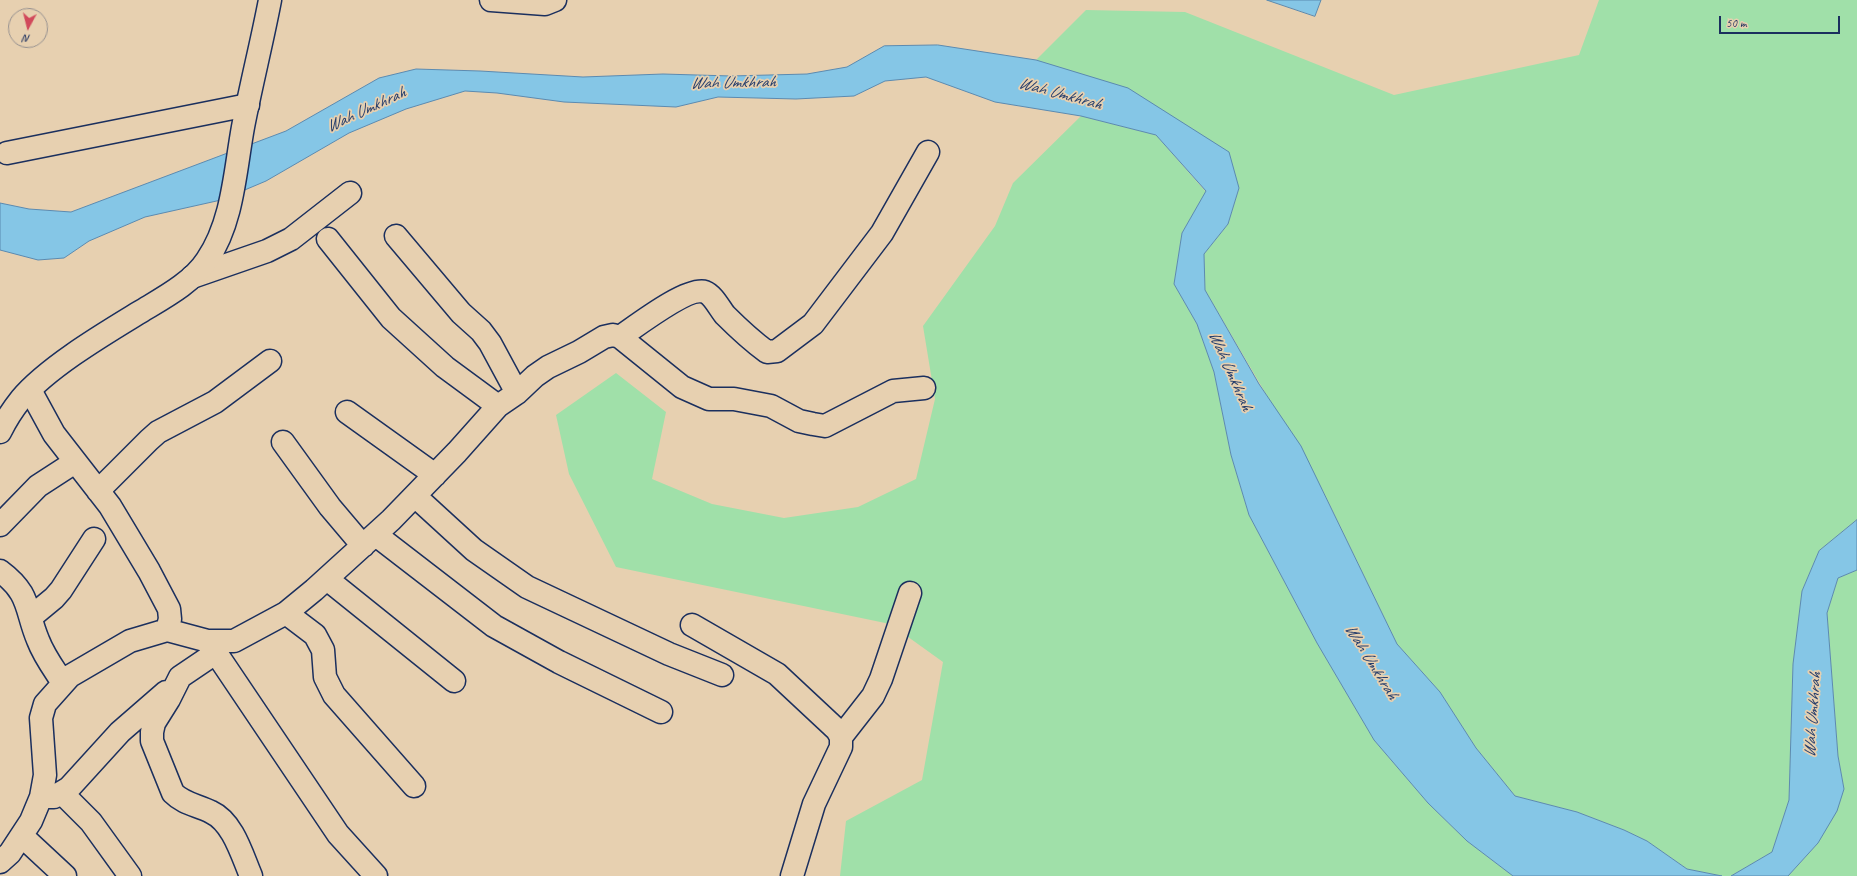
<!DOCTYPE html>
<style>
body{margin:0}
#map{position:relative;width:1857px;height:876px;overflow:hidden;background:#e7d0b0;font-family:Caveat,sans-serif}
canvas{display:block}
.north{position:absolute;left:8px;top:8px;width:40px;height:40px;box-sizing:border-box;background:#e7d0b0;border:1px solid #95908f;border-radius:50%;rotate:187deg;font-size:11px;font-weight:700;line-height:16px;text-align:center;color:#1b2f5e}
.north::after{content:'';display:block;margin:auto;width:14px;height:18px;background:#d1495b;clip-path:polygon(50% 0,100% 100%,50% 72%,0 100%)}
.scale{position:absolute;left:1719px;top:16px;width:121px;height:18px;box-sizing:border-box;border:2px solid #1b2f5e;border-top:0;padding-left:5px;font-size:12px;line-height:14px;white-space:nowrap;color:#1b2f5e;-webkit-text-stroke:3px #e7d0b0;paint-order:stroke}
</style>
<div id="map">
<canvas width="1857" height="876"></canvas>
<div class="north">N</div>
<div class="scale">50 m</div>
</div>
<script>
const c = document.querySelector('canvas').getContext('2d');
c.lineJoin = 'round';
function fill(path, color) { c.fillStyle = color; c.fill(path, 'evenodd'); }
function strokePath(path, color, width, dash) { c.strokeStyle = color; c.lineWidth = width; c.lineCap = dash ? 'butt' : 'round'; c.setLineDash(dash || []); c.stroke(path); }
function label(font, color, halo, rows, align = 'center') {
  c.font = font + ' Caveat,sans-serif'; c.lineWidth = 3.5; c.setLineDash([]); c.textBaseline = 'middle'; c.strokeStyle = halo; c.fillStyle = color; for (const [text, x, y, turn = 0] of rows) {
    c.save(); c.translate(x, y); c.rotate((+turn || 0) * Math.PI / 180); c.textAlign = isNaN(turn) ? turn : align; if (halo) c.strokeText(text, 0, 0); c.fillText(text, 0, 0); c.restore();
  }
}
const green = new Path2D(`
 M1599,0H1857V520L1819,551L1802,591L1793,664L1789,800L1772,852L1731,876H1722L1687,869L1647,841L1624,830L1577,812L1515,796L1476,748L1440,692L1397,644L1324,493L1205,290L1204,254L1228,224L1239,188L1036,60L1086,10L1185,12L1394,95L1579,55Z
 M1081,116L1156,135L1206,192L1182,233L1174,284L1197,324L1214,372L1231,455L1249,515L1317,643L1374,740L1428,803L1467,841L1513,876H840L846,821L922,780L943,662L890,624L616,567L569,474L556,415L616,373L666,412L652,479L712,504L784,518L858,507L916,479L935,399L923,326L995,226L1013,183Z
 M1857,570V876H1788L1818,843L1844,789L1838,756L1827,613L1838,578Z`);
const water = new Path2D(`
 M1267,0H1321L1315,16Z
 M938,45L1036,60L1128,88L1229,152L1239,188L1228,224L1204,254L1205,290L1259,384L1301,446L1397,644L1440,692L1476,748L1515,796L1577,812L1624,830L1647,841L1687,869L1722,876H1513L1467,841L1428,803L1374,740L1317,643L1249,515L1231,455L1214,372L1197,324L1174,284L1182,233L1206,191L1156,135L1081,116L995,102L926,77L885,81L854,96L796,99L718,97L676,107L564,102L497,93L465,91L406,109L349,133L266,181L221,200L145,217L89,241L64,258L38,260L0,250V203L29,209L71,212L286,131L379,78L416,69L480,71L583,77L663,74L731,76L807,74L847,67L884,46Z
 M1857,520V570L1838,578L1827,613L1838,756L1844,789L1837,811L1818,843L1788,876H1731L1772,852L1789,800L1793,664L1802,591L1819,551Z`);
const minor = new Path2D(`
 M491,0L545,4L555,0
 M7,153L248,105
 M396,236L461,313L481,331L490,343L517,393
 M328,239L391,318L445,367L498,406
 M192,277L267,251L291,239L350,193
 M620,337C635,327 688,286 705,292C713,295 720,309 725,315C738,328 752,341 767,352L777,351L813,324L882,233L928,152
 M30,390L54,434L110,506L149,571L169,609L170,619L167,630
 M347,412L435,475
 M283,442L330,507L363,546
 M98,491L149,440L158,432L215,402L270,361
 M415,496L474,550L527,587L669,654L722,675
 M0,525L38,486L75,462
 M376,535L494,626L559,662L661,712
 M0,571C31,594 25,609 38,640C44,656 54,669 63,683
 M327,579L454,681
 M286,613L315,635L323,650L325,677L334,695L414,786
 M31,617L54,598L61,590L94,539
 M692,625L777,674L837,730L841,737V747L814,804L792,876
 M208,641L338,834L376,876
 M217,652L180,677L169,699L154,723L152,732V741L173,793C184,804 197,805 211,812C233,822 242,855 251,876
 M841,737L873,696L881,679L910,593
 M62,793L91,822L130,876
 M41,797H54L69,788L120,732L166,692
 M22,836L65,876
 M0,862L10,853L31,821L41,797L45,775L41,718L45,704L70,676L130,641L167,630L208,641H234L286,613L314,590L391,520L457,452L498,406L517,393L535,376L548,367L579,352L604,337L613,335L620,337L682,387L709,399H734L771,406L799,421L813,424L825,426L893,391L924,388`);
const highway = new Path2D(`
 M0,432C6,420 13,409 21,399C48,367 104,334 140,312C163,298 192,283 207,260C233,222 235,171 243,127C251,85 262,42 270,0`);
const waterNames = [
 ["Wah Umkhrah",733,83,-1],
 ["Wah Umkhrah",1060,94,15],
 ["Wah Umkhrah",366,110,-25],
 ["Wah Umkhrah",1230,371,66],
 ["Wah Umkhrah",1371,662,58],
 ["Wah Umkhrah",1813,715,-86]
];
fill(green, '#a0e0a9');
fill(water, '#85c6e6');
strokePath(water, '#5b8ab0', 1);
strokePath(minor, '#1b2f5e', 25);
strokePath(highway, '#1b2f5e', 25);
strokePath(minor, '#e7d0b0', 22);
strokePath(highway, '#e7d0b0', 22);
label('italic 17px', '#263e6c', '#e7d0b0', waterNames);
</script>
